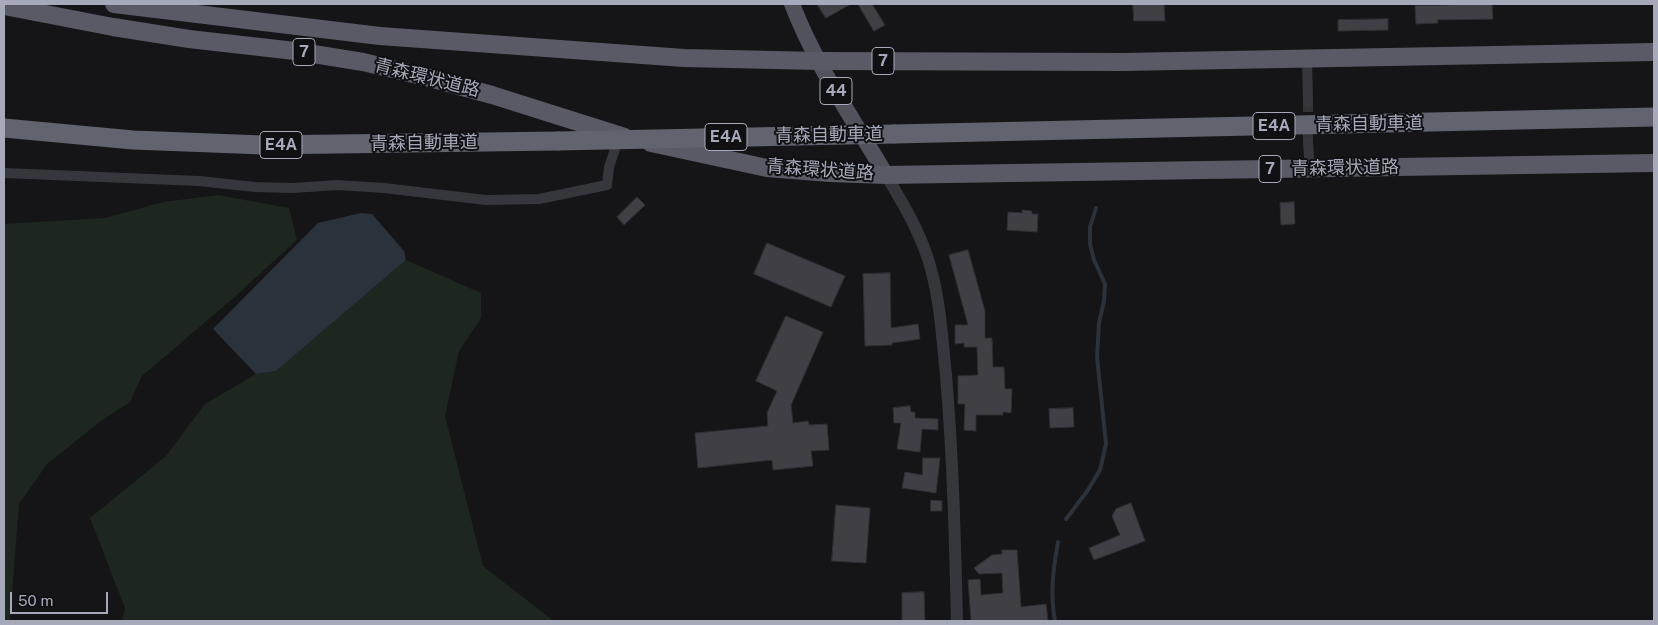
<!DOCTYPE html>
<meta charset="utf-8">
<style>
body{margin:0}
#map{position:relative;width:1658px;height:625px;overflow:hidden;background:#151517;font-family:"Public Sans",sans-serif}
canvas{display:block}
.frame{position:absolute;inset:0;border:5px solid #a6a9b9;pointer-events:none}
.scale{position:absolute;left:10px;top:592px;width:98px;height:22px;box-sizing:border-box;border:2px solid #a6a9b9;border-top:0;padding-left:6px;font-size:15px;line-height:18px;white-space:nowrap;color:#a6a9b9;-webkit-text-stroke:4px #101012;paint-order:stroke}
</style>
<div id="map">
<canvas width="1658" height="625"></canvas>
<div class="frame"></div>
<div class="scale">50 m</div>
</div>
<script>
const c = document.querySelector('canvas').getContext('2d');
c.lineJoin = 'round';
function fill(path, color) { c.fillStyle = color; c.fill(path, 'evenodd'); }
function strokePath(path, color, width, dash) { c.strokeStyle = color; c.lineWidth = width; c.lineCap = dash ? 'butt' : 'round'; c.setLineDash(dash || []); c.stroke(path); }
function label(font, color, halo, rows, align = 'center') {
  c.font = font + ' "Public Sans","Noto Sans JP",sans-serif'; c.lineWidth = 4; c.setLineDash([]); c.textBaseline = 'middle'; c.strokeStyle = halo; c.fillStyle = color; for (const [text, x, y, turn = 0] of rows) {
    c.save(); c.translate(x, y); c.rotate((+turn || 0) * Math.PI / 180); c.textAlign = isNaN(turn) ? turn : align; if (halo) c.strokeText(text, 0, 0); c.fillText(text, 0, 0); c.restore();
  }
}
const green = new Path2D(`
 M218,195L289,208L297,240L230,301L142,376L130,402L101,421L47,464L19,504L10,621H4V224L105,218L163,202Z
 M406,260L481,293V318L459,351L445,416L483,566L551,619L552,621H122L125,608L90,518L166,456L205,404L256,374L276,371Z`);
const water = new Path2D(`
 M361,213L372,214L404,251L406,260L276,371L256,374L213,329L318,223Z`);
const stream = new Path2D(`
 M1066,519L1088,490L1100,470L1106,444L1097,357L1099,323L1104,301L1105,284L1094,260L1090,244V227L1096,208
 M1055,621C1050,593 1053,570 1058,542`);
const building = new Path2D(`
 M817,4H851L826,18Z
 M858,4H872L885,25L874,31Z
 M1133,4H1164L1165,21H1134Z
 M1492,4L1493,19L1437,20L1438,23L1416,24L1415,6Z
 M1388,19V30L1338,31V20Z
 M637,197L645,205L624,225L617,217Z
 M1294,202L1295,224L1281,225L1280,203Z
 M1022,210L1032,211V214H1038L1037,232L1007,230L1008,212L1022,213Z
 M767,243L845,276L831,307L754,274Z
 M968,250L985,311V338H992L993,367H1004L1005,389H1012L1011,413L1003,412V415H976V431L964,430L965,404H958V376L978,375L977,347H964V343L955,344V325H968L949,255Z
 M890,273L891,328L918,324L920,339L892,343V345L865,346L863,274Z
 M786,316L823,332L791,405L793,423L808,421L809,425L827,424L829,450L811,451L813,466L773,470L772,460L698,468L695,433L768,426L767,413L777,391L756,381Z
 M910,406L911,412H915V418L938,419V430L922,429L920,452L897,449L901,423H894L893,408Z
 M1073,408L1074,427L1050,428L1049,409Z
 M923,458H940L936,493L902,488L905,472L922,475Z
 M931,500L942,501V511H931Z
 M1131,503L1145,541L1094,560L1089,548L1120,535L1112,516L1116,509Z
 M836,505L870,508L866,563L832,561Z
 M1002,550H1017L1021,607L1046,604L1048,621H971L968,580L980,579L981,595L1003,593L1002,573L979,574L974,568L992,555L1002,554Z
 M924,592L925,621H902V593Z`);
const minorTunnel = new Path2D(`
 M1308,102V143`);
const minor = new Path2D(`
 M1307,59L1308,102
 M1308,143L1310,169
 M4,173L199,181L255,187L293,188L337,185L384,188L486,200L539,199L607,185L609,167L619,137`);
const tertiary = new Path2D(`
 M886,175C902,202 918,228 928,259C940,296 942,337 946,375C953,457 955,539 957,621`);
const primary = new Path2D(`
 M792,4C815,64 853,119 886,175`);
const trunk = new Path2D(`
 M114,4L380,36L684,58L819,61L1123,62L1654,52
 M4,6L113,27L189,39L295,51L363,62L426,77L492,95L625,137
 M651,143L767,168L830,173L886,175L1654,163`);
const motorway = new Path2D(`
 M4,128L133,140L263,145L558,141
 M894,134L1654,117`);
const motorwayBridge = new Path2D(`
 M558,141L894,134`);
const shields = [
 [304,52,22],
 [883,61,22],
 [836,91,32],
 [1274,126,42],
 [726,137,42],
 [281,145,42],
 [1270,169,22]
];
const shieldNames = [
 ["7",304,52],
 ["7",883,61],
 ["44",836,91],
 ["E4A",1274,126],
 ["E4A",726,137],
 ["E4A",281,145],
 ["7",1270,169]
];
const streetNames = [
 ["青森環状道路",427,78,14],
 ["青森自動車道",1369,124,-1],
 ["青森自動車道",829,135,-1],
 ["青森自動車道",424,143,-1],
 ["青森環状道路",1345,168,-1],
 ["青森環状道路",820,170,4]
];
fill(green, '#1d261f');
fill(water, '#2a323c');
strokePath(stream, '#2a323c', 4);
fill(building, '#3f3f45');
strokePath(building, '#2f2f33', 1);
strokePath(minorTunnel, '#323337', 10, [10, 5]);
strokePath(minor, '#36363d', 10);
strokePath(tertiary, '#36363d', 12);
strokePath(primary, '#51525c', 16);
strokePath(trunk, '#595a65', 18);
strokePath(motorway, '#61636e', 19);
strokePath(motorwayBridge, '#61636e', 19);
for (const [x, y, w] of shields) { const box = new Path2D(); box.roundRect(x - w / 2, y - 13.5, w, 27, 4); c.fillStyle = '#101012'; c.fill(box); strokePath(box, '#a6a9b9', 1); }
label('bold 16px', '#a6a9b9', null, shieldNames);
label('18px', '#a6a9b9', '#101012', streetNames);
</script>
